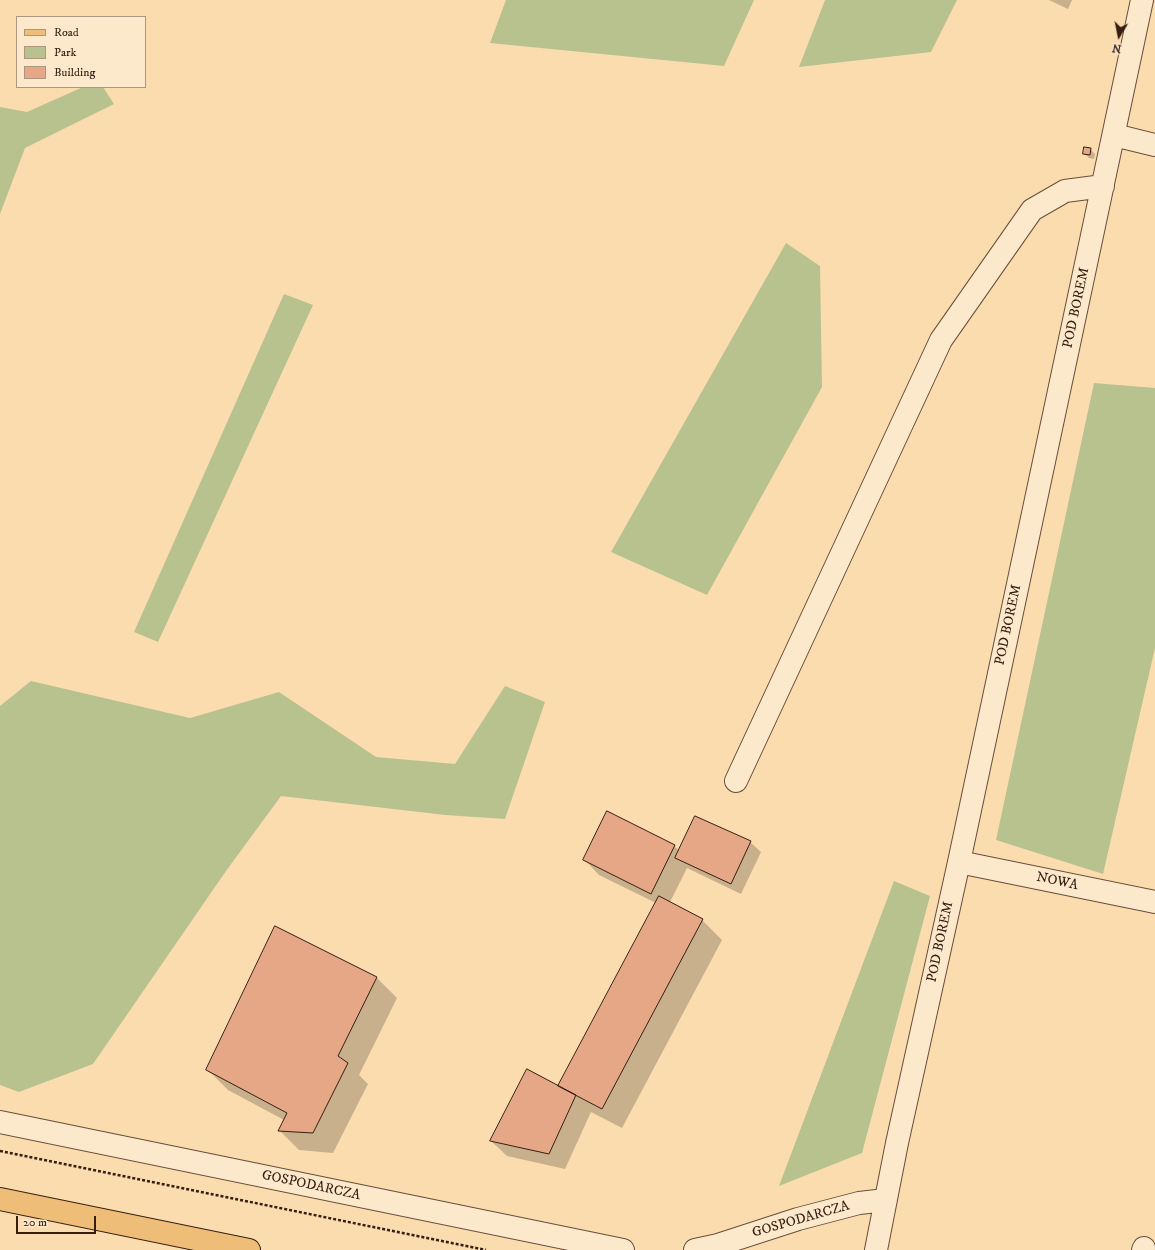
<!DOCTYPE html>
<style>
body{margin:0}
#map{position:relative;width:1155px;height:1250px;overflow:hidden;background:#fbdcaf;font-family:"IM FELL DW Pica",serif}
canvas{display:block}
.legend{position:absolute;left:16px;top:16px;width:130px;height:72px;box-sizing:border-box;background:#fce8cb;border:1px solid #ad9781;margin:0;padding:5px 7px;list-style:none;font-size:12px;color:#371e13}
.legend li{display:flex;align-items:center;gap:8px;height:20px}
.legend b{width:20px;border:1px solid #ad9781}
.north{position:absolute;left:1099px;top:16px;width:40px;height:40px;-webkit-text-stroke:3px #fce8cb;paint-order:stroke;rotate:190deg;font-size:11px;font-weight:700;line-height:16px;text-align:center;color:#371e13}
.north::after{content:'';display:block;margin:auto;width:14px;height:18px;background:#371e13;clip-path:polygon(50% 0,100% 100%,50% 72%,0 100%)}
.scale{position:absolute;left:16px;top:1216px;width:80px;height:18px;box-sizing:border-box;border:2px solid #371e13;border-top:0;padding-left:5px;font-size:12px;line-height:14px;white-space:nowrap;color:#371e13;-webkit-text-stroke:3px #fce8cb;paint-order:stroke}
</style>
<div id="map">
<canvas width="1155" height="1250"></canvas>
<ul class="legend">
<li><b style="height:5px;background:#eebe78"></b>Road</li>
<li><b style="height:11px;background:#b8c28f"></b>Park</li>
<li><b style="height:11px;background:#e5a785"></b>Building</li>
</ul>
<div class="north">N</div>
<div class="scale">20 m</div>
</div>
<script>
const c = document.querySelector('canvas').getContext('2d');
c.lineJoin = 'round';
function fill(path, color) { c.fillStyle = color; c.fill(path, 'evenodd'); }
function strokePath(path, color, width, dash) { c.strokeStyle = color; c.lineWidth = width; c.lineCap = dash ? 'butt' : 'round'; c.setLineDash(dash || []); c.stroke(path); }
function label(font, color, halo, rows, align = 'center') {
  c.font = font + ' "IM FELL DW Pica",serif'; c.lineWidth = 3.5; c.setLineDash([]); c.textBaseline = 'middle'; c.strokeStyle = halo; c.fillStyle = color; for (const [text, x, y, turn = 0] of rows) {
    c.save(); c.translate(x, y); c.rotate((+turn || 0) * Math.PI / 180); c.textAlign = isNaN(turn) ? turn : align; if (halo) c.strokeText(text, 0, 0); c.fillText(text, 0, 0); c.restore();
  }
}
const green = new Path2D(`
 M506,0H754L724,66L490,43Z
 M825,0H957L931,52L799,67Z
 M83,87H103L114,104L25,148L0,214V107L27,112Z
 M786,243L820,266L822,387L707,595L611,552Z
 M284,294L313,305L158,642L134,632Z
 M1094,383L1155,388V648L1103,874L996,840Z
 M31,681L190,718L279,692L376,757L455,764L505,686L545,702L505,819L445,815L281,796L226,871L93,1064L19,1092L0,1085V706Z
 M894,881L930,896L862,1153L779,1186Z`);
const shadow = new Path2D(`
 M1049,0H1072L1068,9Z
 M1090,149L1095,154L1094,159L1089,158L1084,153Z
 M607,813L674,846L680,851L750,842L761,852L741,894L687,868L670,902L702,920L722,940L622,1128L591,1112L565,1169L507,1156L491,1141L558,1087L656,903L599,875L584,859Z
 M377,978L397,998L359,1075L368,1084L333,1153L299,1150L279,1130L284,1120L228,1090L208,1070Z`);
const building = new Path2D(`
 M1084,147L1091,148L1090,155L1083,154Z
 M607,811L675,845L651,894L583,860Z
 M695,816L751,841L731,884L675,858Z
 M659,896L703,919L602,1109L558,1086Z
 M275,926L377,977L338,1056L348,1063L313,1133L278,1131L287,1113L206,1070Z
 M527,1069L576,1095L549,1154L490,1141Z`);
const path = new Path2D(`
 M0,1151L486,1250`);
const minor = new Path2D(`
 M1114,135L1155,145
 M736,781L941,340L1032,210L1065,191L1103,186
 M959,862L1155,902
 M0,1122L623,1250
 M695,1250L718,1245L798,1219L859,1203L886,1200
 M876,1250L897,1143L959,862L1142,0
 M1143,1250L1144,1248`);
const major = new Path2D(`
 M0,1199L249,1250`);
const streetNames = [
 ["POD BOREM",1077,308,-78],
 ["POD BOREM",1009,625,-78],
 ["NOWA",1057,882,12],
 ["POD BOREM",941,942,-78],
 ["GOSPODARCZA",311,1186,12],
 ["GOSPODARCZA",801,1220,-16]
];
fill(green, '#b8c28f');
fill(shadow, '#0003');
fill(building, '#e5a785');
strokePath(building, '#371e13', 1);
strokePath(minor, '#684e3a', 24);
strokePath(major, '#371e13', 24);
strokePath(path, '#371e13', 2.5, [3, 2]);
strokePath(minor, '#fce8cb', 22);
strokePath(major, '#eebe78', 22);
label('14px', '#371e13', '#fce8cb', streetNames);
</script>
